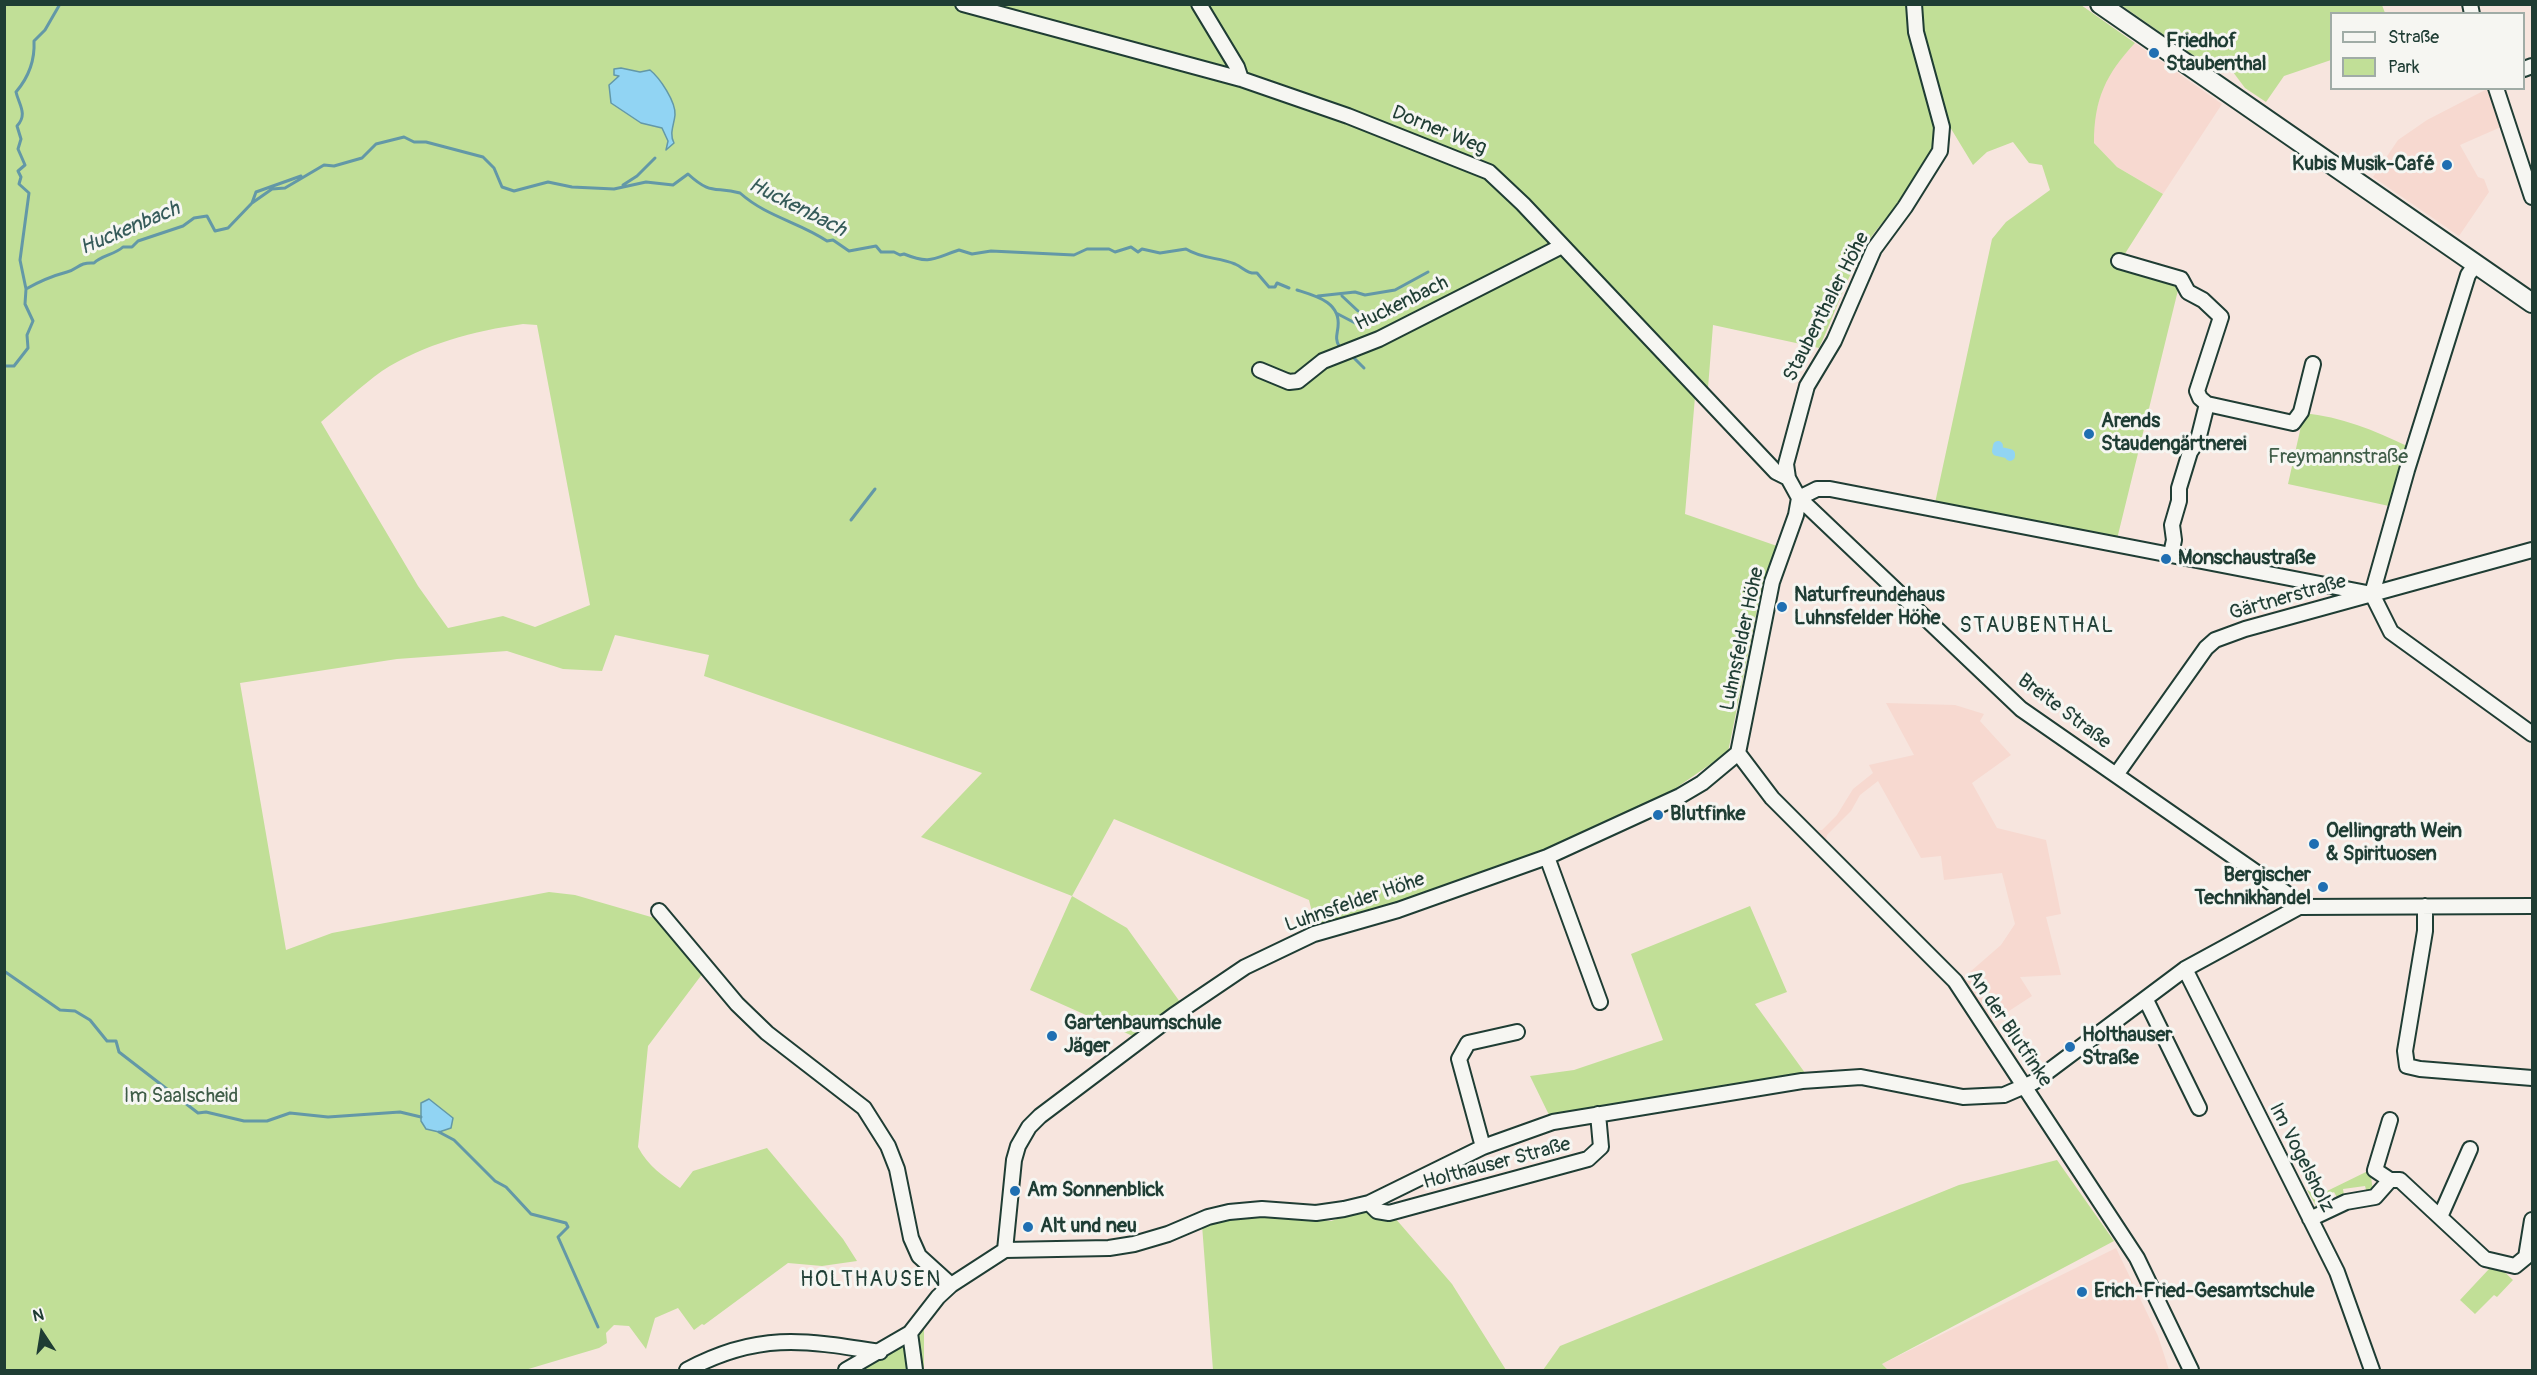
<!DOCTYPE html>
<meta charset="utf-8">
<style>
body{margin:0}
#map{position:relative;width:2537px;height:1375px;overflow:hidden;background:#f7e5de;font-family:Pangolin,sans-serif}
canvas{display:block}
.frame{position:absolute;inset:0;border:6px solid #1f3d34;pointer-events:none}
.legend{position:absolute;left:2330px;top:12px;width:195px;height:78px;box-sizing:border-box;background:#f6f6f2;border:2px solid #a0aca6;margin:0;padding:8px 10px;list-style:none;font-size:18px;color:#1f3d34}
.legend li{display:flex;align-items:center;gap:12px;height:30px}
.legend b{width:30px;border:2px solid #a0aca6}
.north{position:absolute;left:12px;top:1303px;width:60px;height:60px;-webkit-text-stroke:4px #f6f6f2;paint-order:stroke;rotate:348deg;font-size:16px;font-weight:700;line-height:24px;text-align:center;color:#1f3d34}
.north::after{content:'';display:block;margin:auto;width:21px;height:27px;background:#1f3d34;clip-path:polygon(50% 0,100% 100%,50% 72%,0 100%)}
</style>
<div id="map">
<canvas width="2537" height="1375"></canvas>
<div class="frame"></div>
<ul class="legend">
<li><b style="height:8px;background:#f6f6f2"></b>Straße</li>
<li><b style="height:16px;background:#c1df97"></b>Park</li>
</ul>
<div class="north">N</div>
</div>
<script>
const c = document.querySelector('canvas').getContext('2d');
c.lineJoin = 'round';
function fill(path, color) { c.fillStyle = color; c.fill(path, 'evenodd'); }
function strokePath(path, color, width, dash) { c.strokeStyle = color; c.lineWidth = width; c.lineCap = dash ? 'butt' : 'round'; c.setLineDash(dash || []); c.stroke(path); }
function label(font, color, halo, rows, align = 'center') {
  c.font = font + ' Pangolin,sans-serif'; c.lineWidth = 6; c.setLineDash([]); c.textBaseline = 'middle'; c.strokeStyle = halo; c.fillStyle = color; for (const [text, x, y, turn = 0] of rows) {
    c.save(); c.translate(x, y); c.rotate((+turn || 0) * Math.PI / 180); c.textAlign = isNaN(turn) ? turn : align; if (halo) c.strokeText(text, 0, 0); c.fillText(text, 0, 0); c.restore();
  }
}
const built = new Path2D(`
 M2135,43L2222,104L2163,194L2117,167L2094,143V119L2103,85L2114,66Z
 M2487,89H2489L2501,127L2460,145L2478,177L2484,179L2489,192L2459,236L2373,177L2398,140L2427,120Z
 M1886,703L1955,705L1984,714L1980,721L2011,755L1972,783L1997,828L2046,840L2061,914L2046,917L2061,975L2020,977L2032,996L1992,1022L1963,978L2001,945L2015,924L2002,873L1944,880L1941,856L1921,858L1878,781L1860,795L1851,811L1827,835L1826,840L1817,830H1822L1837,815L1853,789L1873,773L1869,765L1914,755Z
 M2116,1248L2158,1336L2169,1370H1888L1882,1364Z`);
const green = new Path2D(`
 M5,5H1907C1909,49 1936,94 1935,133C1934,175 1884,214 1864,248C1846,279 1834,316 1819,348L1713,325L1708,388L1695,397L1685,514L1777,546L1759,600L1728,752L1663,797L1551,849L1439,891L1316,928L1309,900L1114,819L1072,896L1127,928L1180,1002L1135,1037L1030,990L1072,896L921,837L982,773L704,676L709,655L615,635L602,671L563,669L507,651L397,659L240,683L286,950L332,933L549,892L575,895L658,919L703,973L648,1046L638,1147C648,1166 663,1176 680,1188L693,1171L767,1148L843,1239L857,1261L822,1266L788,1263L704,1325L702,1324L694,1330L678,1308L655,1318L646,1349L629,1326L614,1325L606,1333L607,1343L599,1348L525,1370H5ZM523,324L537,325L590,605L535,627L503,616L448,628L418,586L321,422C341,405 361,386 382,371C424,344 474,331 523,324Z
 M1921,5H2081L2135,43C2106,74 2094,99 2094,143L2117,167L2163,194L2119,263L2180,282L2117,539L1935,503L1992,239L2006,222L2050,190L2042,165L2029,163L2013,142L1987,152L1973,165L1950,127L1924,36Z
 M2382,5L2385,13L2332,14L2331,60L2284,76L2266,102L2245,88L2233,72L2213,69L2121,5Z
 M2304,413C2341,417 2374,430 2407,446L2389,506L2288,484Z
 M1750,906L1787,992L1755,1004L1808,1077L1550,1117L1530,1076L1574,1070L1663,1040L1631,954Z
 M2057,1160L2114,1241L1882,1364L1888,1370H1543L1560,1346L1959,1185Z
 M2370,1170L2373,1191L2368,1197L2365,1186L2343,1189L2345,1201L2340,1203L2334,1192L2321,1199L2326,1210L2320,1213L2307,1190L2323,1193Z
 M1365,1210L1395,1218L1452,1284L1506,1370H1213L1202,1225L1250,1212L1331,1221Z
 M2499,1267L2513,1280L2497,1297L2494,1295L2475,1314L2460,1300L2489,1269Z
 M924,1328V1370H857Z`);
const water = new Path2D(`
 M621,68L640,72L650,70C660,78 676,102 675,115C674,125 669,134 674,143L666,150L668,141L662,128L641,123L611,103L609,85L619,76L614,75V69Z
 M429,1099L453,1118L451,1128L439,1132L426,1129L421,1121V1103Z`);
const stream = new Path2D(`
 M623,185L637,176L655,158
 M252,203L256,192L301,176
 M26,289C40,281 52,276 67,272C79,269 78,262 94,263C102,255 114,255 123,247H132L138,241L183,226L194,218L207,216L215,231L228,228L252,203L272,189L285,188L324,165L334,166L362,158L376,144L404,137L414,142H426L483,157L494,168L502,187L514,191L548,182L572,187L614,189L646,182L673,185L688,174C712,196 714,186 740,193C767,217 799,222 827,241L833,240L849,251L876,246L881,252H894L900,255L904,254C931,265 934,258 959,250L972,254L991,251L1074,255L1087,249H1109L1115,252L1131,247L1138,252L1142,249L1160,253L1186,249C1202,259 1218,257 1235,264C1244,268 1247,274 1257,273L1269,287H1275L1277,283L1289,288
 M1297,290C1316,296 1341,302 1338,327C1337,335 1335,339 1339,346
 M1318,296L1355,292L1365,295L1395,290L1428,272
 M1342,296L1358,311
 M1336,313L1357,324
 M1353,357L1364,368
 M4,366H14L28,348L27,335L33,321L25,304L26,289L20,260L29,193L19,184L21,177L18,171L25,165L18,149L21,139L17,126C28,114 19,105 16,92C28,78 35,60 34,41L45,30L60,4
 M851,520L875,489
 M4,971L60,1010L75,1011L90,1020L107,1041H116L119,1052L198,1113L206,1112L244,1121H267L290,1113L328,1117L400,1112L421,1117
 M439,1132L454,1140L495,1181L506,1187L531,1214L566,1223L568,1227L558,1237L598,1327`);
const canal = new Path2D(`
 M1998,446L1997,451L2010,454V456`);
const minor = new Path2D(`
 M963,4L1241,79L1348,116L1489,172L1523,204L1776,472L1788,478
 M1199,4L1237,67L1241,79
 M1914,4L1916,32L1942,127L1940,151L1905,207L1874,249L1834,341L1807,386L1786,464L1788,478L1799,498L2021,709L2293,898L2299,907
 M2470,4L2472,14
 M2524,69L2532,66
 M2496,88L2532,197
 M2119,261L2181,279L2188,292L2203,300L2221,317L2197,391L2200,398L2207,404L2293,423L2301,412L2313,364
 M1260,370L1289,382L1298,381L1323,361L1379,339L1562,246
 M1799,498L1817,489H1830L2372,594
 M2171,554L2174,540L2172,525L2179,501V488L2190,452L2198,440L2207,404
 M2372,594L2407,470L2468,275L2475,265
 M2372,594L2391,632L2532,734
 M1738,753L1772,798L1955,981L2137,1258L2191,1370
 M2116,775L2206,648L2215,640L2245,629L2532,550
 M1547,857L1600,1002
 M2425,906V931L2405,1051L2407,1066L2420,1069L2532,1078
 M659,911L737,1004L767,1033L864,1108L888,1146L897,1169L911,1238L919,1256L951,1285
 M2185,969L2337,1272L2372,1370
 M2146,1000L2199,1108
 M1483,1147L1459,1059L1468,1043L1517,1032
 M2390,1180L2375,1170L2390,1120
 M1369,1203L1377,1211L1389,1213L1588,1159L1601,1147L1598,1114
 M2440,1217L2470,1149
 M2310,1219L2346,1202L2375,1197L2390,1180H2400L2485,1259L2515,1266L2526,1257L2532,1220
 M1005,1250L1014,1160L1018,1146L1029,1127L1040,1116L1174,1015L1245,967L1314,934L1398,910L1547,857L1680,796L1702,783L1738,753L1772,582L1796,515L1799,498
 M910,1333L915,1370
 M687,1370C758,1332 804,1340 880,1352
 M846,1370L910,1333L938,1297L951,1285L1005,1250L1109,1248L1134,1244L1168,1234L1208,1217L1229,1212L1262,1209L1316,1213L1344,1209L1369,1203L1483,1147L1553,1122L1802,1081L1861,1077L1963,1097L2004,1095L2034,1082L2185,969L2299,907L2532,906`);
const major = new Path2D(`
 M2100,4L2532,303`);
const markers = [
 [2154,53,6,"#1f6fb2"],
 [2447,165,6,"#1f6fb2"],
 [2089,434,6,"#1f6fb2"],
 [2166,559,6,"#1f6fb2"],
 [1782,607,6,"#1f6fb2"],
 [1658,815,6,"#1f6fb2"],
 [2314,844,6,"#1f6fb2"],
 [2323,887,6,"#1f6fb2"],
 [1052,1036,6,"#1f6fb2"],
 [2070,1047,6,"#1f6fb2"],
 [1015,1191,6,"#1f6fb2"],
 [1028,1227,6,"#1f6fb2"],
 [2082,1292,6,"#1f6fb2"]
];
const poiNames = [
 ["Friedhof",2166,42],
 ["Staubenthal",2166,65],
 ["Kubis Musik-Café",2435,165,"right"],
 ["Arends",2101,422],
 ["Staudengärtnerei",2101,445],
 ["Monschaustraße",2178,559],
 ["Naturfreundehaus",1794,596],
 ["Luhnsfelder Höhe",1794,619],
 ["Blutfinke",1670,815],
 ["Oellingrath Wein",2326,832],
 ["& Spirituosen",2326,855],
 ["Bergischer",2311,876,"right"],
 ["Technikhandel",2311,899,"right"],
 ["Gartenbaumschule",1064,1024],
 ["Jäger",1064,1047],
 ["Holthauser",2082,1036],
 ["Straße",2082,1059],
 ["Am Sonnenblick",1027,1191],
 ["Alt und neu",1040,1227],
 ["Erich-Fried-Gesamtschule",2094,1292]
];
const streetNames = [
 ["Dorner Weg",1439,131,22],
 ["Huckenbach",1402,304,-26],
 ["Staubenthaler Höhe",1827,307,-63],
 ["Gärtnerstraße",2288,598,-16],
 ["Luhnsfelder Höhe",1743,639,-78],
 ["Breite Straße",2064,712,37],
 ["Luhnsfelder Höhe",1355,903,-19],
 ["An der Blutfinke",2009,1029,56],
 ["Im Vogelsholz",2301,1158,63],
 ["Holthauser Straße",1497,1164,-15]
];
const parkNames = [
 ["Freymannstraße",2338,458],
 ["Im Saalscheid",181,1097]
];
const waterNames = [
 ["Huckenbach",797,208,27],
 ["Huckenbach",130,229,-23]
];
const neighbourhoodNames = [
 ["STAUBENTHAL",2037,627],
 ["HOLTHAUSEN",871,1281]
];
fill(built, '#f7d9d0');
fill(green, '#c1df97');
fill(water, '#91d4f3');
strokePath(water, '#6398a7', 1.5);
strokePath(stream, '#6398a7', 3);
strokePath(canal, '#91d4f3', 10);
strokePath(minor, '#1f3d34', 18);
strokePath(major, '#1f3d34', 22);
strokePath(minor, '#f6f6f2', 14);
strokePath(major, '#f6f6f2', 18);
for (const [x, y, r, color] of markers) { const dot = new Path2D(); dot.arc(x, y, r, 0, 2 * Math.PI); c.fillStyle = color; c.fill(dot); strokePath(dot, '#f6f6f2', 2); }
label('bold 20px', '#1f3d34', '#f6f6f2', poiNames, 'left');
label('20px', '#1f3d34', '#f6f6f2', streetNames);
label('20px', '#3f5d48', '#f6f6f2', parkNames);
label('italic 21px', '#365b5a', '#f6f6f2', waterNames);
c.letterSpacing = '1.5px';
label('21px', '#1f3d34', '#f6f6f2', neighbourhoodNames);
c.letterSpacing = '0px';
</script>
